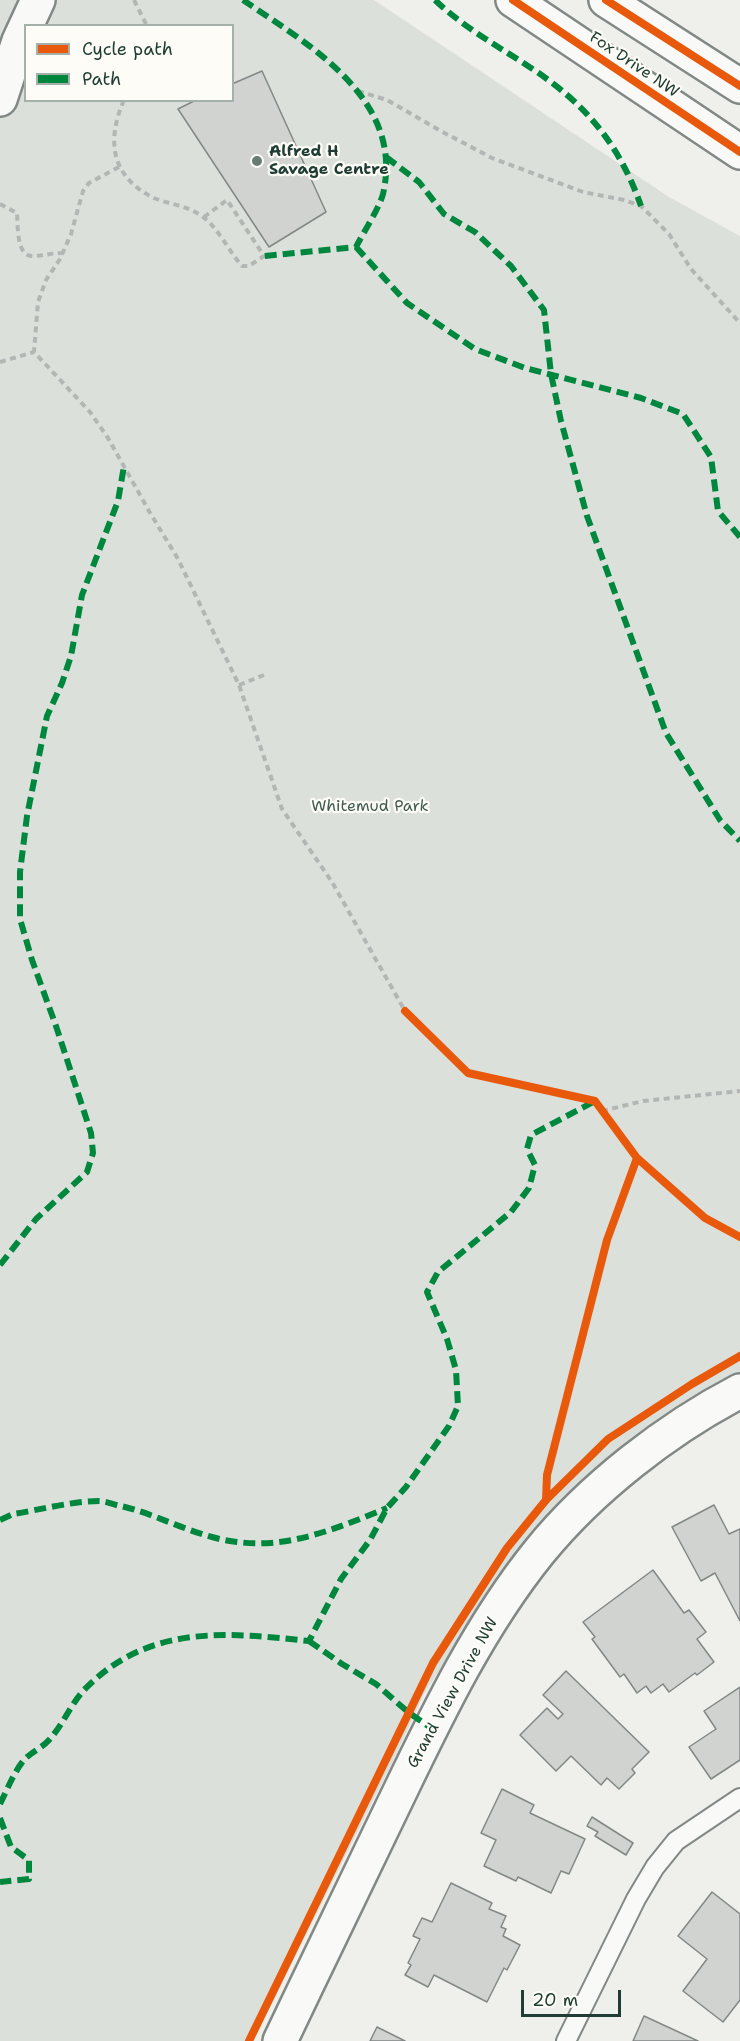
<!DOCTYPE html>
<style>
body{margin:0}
#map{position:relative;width:740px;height:2041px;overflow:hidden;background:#eff0ec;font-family:"Shantell Sans",sans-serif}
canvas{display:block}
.legend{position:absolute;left:24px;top:24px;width:210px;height:78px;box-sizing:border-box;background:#fdfcf7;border:2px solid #a4b0a9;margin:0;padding:8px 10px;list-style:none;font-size:18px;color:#1f3d34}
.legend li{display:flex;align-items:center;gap:12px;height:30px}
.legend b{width:30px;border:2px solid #a4b0a9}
.scale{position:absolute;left:521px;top:1990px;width:100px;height:27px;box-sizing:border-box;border:3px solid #1f3d34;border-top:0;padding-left:8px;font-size:18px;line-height:21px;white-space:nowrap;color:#1f3d34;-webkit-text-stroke:4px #fdfcf7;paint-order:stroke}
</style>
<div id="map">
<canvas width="740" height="2041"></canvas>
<ul class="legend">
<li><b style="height:8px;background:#e8590c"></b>Cycle path</li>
<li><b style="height:8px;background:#00873e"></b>Path</li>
</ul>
<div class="scale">20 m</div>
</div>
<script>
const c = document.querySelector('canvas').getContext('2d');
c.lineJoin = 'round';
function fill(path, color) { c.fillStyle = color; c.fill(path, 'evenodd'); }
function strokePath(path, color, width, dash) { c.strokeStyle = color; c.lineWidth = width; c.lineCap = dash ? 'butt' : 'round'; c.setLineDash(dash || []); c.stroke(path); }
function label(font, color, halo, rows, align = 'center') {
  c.font = font + ' "Shantell Sans",sans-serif'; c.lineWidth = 4.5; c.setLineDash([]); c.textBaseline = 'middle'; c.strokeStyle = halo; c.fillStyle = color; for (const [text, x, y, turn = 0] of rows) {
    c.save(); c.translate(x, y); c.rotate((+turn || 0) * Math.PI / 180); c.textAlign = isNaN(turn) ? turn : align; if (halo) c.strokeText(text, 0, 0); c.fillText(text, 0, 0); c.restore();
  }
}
const green = new Path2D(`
 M0,0H374L669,197L740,236V1378L525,1539L424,1694L394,1759L253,2041H0ZM26,26H232V100H26Z`);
const building = new Path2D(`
 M262,71L326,212L269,247L178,109L196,100H232V84Z
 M714,1505L729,1534L740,1529V1621L715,1573L701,1581L672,1527Z
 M653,1570L684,1613L689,1610L706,1632L697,1639L714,1662L697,1675L695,1673L669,1692L663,1684L651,1693L646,1686L637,1693L624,1674L620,1677L592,1639L595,1637L583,1622Z
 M566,1671L649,1752L632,1769L635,1773L619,1789L607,1778L601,1785L571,1756L556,1771L520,1735L547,1708L558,1719L563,1714L543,1695Z
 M740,1687V1760L711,1779L689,1747L716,1729L704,1711Z
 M502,1789L534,1805L530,1813L585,1839L569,1874L561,1871L551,1893L518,1877L516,1881L484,1866L496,1840L481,1833Z
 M592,1817L633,1843L626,1855L595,1836L598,1832L587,1826Z
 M451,1883L492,1903L489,1909L506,1916L501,1927L506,1929L503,1936L520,1945L507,1970L504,1968L487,2002L434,1975L428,1987L405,1975L411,1965L408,1963L420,1939L413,1936L422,1918L432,1922Z
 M712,1892L740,1914V2000L723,2022L683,1991L707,1959L678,1936Z
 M644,2016L698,2041H633Z
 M377,2027L405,2041H370Z`);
const path = new Path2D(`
 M134,0L147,26
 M358,91L387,100L439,130L492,158L583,192L624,200L641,206L669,234L691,269L740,323
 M124,100C106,141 111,177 154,198C168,204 184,205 197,213C217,224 227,249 242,266H249L264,256L227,200L204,217
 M119,167L89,183L83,191L71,234L60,259L46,280L38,302L34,352L90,412L108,438L149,511L178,559L239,685L282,809L332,882L405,1011
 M0,204L17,213C18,224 16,256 32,256C42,256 52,253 62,253
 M0,362L34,352
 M239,685L264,675
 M602,1111L643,1101L740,1091`);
const service = new Path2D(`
 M566,2041L636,1899L655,1867L676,1841L740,1798`);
const minor = new Path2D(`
 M0,99L19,41L38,0
 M280,2041C317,1963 355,1885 392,1808C435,1719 477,1629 539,1552C591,1488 667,1429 740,1391`);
const secondary = new Path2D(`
 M513,0L740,152
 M606,0L740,86`);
const quiet = new Path2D(`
 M243,0C309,45 405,99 383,194C379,209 363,233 356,247L264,256
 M435,0C463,27 496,45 528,66C584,102 619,143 641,206
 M386,157L419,182L444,214L475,232L511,266L544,310L551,374L561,421L587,516L666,733L720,820L740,841
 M356,247L407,303L475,349L525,368L641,398L683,414L711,457L718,511L740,537
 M0,1265L36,1219L87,1172L93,1153L91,1133L56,1026L32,960L20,919V872L27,816L47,716L62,683L71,656L82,595L118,501L124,466
 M0,1520L13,1514C39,1510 73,1501 99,1501C106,1501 114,1505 121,1506C160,1515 197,1538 238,1542C290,1549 340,1527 387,1508
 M309,1641L342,1664L376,1684L408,1712L431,1728
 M0,1804C7,1790 14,1772 24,1760C31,1752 42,1748 49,1740C62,1726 70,1706 83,1691C147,1624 225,1632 309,1641L341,1579L370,1540L387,1508L406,1487L449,1426L458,1406L456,1370L447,1339L427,1292L438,1272L511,1212L529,1188L535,1165L527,1149L531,1135L595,1101
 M0,1818L11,1847L29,1860V1879L0,1882`);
const cycleway = new Path2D(`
 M513,0L740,152
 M606,0L740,86
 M405,1011L468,1073L595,1101L637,1158L705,1218L740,1237
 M546,1500L547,1475L607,1240L637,1158
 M249,2041L433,1663L507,1548L546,1500L608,1439L692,1384L740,1356`);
const markers = [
 [257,161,6,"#687c74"]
];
const streetNames = [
 ["Fox Drive NW",634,65,34],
 ["Grand View Drive NW",453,1693,-61]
];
const poiNames = [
 ["Alfred H",269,152],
 ["Savage Centre",269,170]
];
const parkNames = [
 ["Whitemud Park",370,807]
];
fill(green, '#dce0db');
fill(building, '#d1d3d0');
strokePath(building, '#828885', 1.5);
strokePath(service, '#828885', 22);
strokePath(minor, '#828885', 38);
strokePath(secondary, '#828885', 38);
strokePath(path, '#b3b6b4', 4, [6, 4.5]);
strokePath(service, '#f9f9f7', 18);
strokePath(minor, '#f9f9f7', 33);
strokePath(secondary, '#f9f9f7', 33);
strokePath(quiet, '#00873e', 6, [12, 6]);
strokePath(cycleway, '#e8590c', 8);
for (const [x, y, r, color] of markers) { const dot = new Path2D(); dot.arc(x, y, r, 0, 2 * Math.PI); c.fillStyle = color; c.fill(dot); strokePath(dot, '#fdfcf7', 2); }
label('16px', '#1f3d34', '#fdfcf7', streetNames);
label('bold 16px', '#1f3d34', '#fdfcf7', poiNames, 'left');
label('16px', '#425b53', '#fdfcf7', parkNames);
</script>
